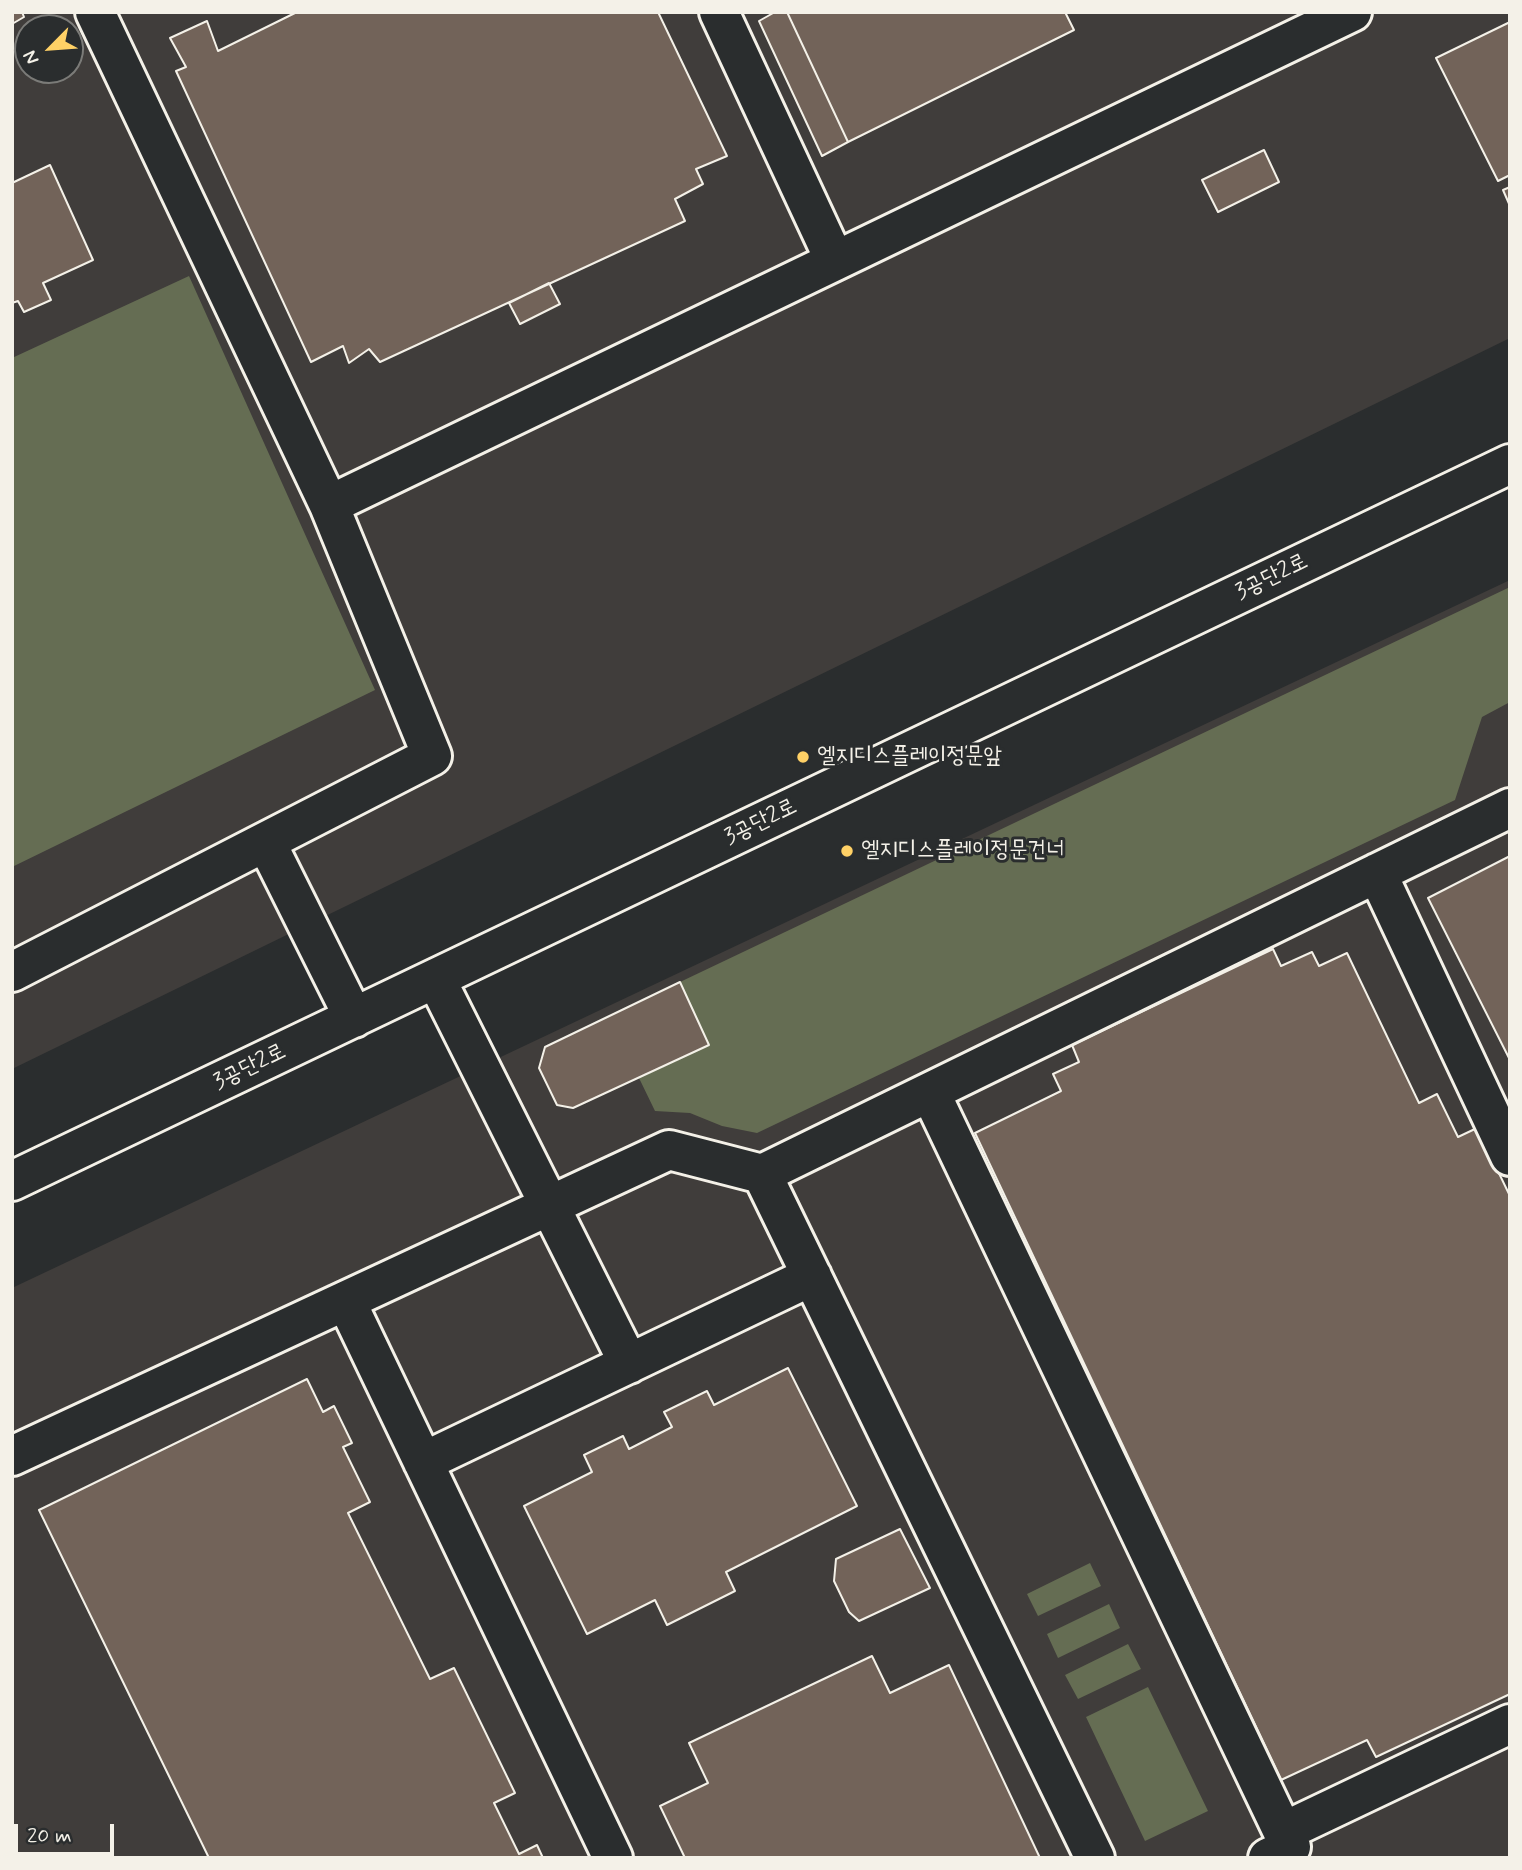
<!DOCTYPE html>
<meta charset="utf-8">
<style>
body{margin:0}
#map{position:relative;width:1522px;height:1870px;overflow:hidden;background:#2a2d2e;font-family:Mynerve,sans-serif}
canvas{display:block}
.frame{position:absolute;inset:0;border:14px solid #f4f1e8;pointer-events:none}
.north{position:absolute;left:14px;top:14px;width:70px;height:70px;box-sizing:border-box;background:#2a2d2e;border:2px solid #7b7b78;border-radius:50%;rotate:245deg;font-size:19px;font-weight:700;line-height:28px;text-align:center;color:#f4f1e8}
.north::after{content:'';display:block;margin:auto;width:24px;height:32px;background:#ffd166;clip-path:polygon(50% 0,100% 100%,50% 72%,0 100%)}
.scale{position:absolute;left:14px;top:1824px;width:100px;height:32px;box-sizing:border-box;border:4px solid #f4f1e8;border-top:0;padding-left:9px;font-size:21px;line-height:24px;white-space:nowrap;color:#f4f1e8;-webkit-text-stroke:5px #2a2d2e;paint-order:stroke}
</style>
<div id="map">
<canvas width="1522" height="1870"></canvas>
<div class="frame"></div>
<div class="north">N</div>
<div class="scale">20 m</div>
</div>
<script>
const c = document.querySelector('canvas').getContext('2d');
c.lineJoin = 'round';
function fill(path, color) { c.fillStyle = color; c.fill(path, 'evenodd'); }
function strokePath(path, color, width, dash) { c.strokeStyle = color; c.lineWidth = width; c.lineCap = dash ? 'butt' : 'round'; c.setLineDash(dash || []); c.stroke(path); }
function label(font, color, halo, rows, align = 'center') {
  c.font = font + ' Mynerve,"Poor Story",sans-serif'; c.lineWidth = 6; c.setLineDash([]); c.textBaseline = 'middle'; c.strokeStyle = halo; c.fillStyle = color; for (const [text, x, y, turn = 0] of rows) {
    c.save(); c.translate(x, y); c.rotate((+turn || 0) * Math.PI / 180); c.textAlign = isNaN(turn) ? turn : align; if (halo) c.strokeText(text, 0, 0); c.fillText(text, 0, 0); c.restore();
  }
}
const built = new Path2D(`
 M12,12H1510V338L12,1069ZM28,28H70V70H28Z
 M1510,580V1858H12V1288Z`);
const green = new Path2D(`
 M189,276L375,690L12,867V358Z
 M1510,587V702L1482,717L1455,800L757,1133L722,1126L690,1113L655,1111L639,1078L709,1045L680,982Z
 M1090,1563L1101,1586L1038,1616L1027,1594Z
 M1109,1604L1120,1628L1058,1658L1047,1634Z
 M1128,1644L1141,1669L1078,1699L1065,1675Z
 M1148,1687L1208,1811L1145,1841L1086,1717Z`);
const building = new Path2D(`
 M12,12H22L24,17L12,24Z
 M297,12H658L727,156L696,169L703,184L675,199L685,221L380,362L369,349L349,363L343,346L311,362L176,71L186,67L170,38L207,21L218,51Z
 M775,12H787L848,142L822,156L759,21Z
 M787,12H1065L1074,30L848,142Z
 M1510,22V175L1498,181L1436,58Z
 M1264,150L1279,182L1218,212L1202,180Z
 M50,165L93,260L43,283L51,300L24,312L18,301L12,303V183Z
 M1510,187V206L1503,190Z
 M549,283L560,304L520,324L509,303Z
 M1510,856V1060L1428,898Z
 M1273,949L1281,966L1312,952L1319,966L1347,953L1419,1103L1437,1094L1458,1137L1477,1128L1510,1196V1694L1376,1757L1367,1740L1281,1780L975,1133L1061,1091L1053,1074L1079,1062L1072,1045Z
 M680,982L709,1045L573,1108L557,1105L539,1068L545,1047Z
 M788,1368L857,1506L726,1572L735,1591L667,1625L655,1600L587,1634L524,1506L592,1472L584,1455L623,1436L629,1449L672,1427L664,1412L707,1391L714,1405Z
 M307,1379L323,1412L334,1406L352,1443L343,1447L370,1502L348,1513L430,1679L454,1668L515,1793L494,1803L519,1854L537,1845L543,1858H209L39,1510Z
 M900,1529L930,1588L859,1621L849,1612L834,1581L836,1559Z
 M872,1656L890,1693L949,1665L1040,1858H685L660,1806L708,1783L689,1743Z`);
const minor = new Path2D(`
 M719,12L835,261
 M329,505L1352,12
 M266,842L354,1018
 M1377,873L1510,1156
 M12,972L432,756L329,505L95,12
 M436,979L629,1364
 M930,1092L1283,1832
 M762,1174L1095,1858
 M12,1181L1510,464
 M346,1301L613,1858
 M12,1456L669,1150L762,1174L1510,808
 M423,1462L812,1276
 M1268,1858L1291,1847L1283,1832L1510,1724`);
const markers = [
 [803,757,7,"#ffd166"],
 [847,851,7,"#ffd166"]
];
const streetNames = [
 ["3공단2로",1272,578,-26],
 ["3공단2로",761,823,-26],
 ["3공단2로",250,1068,-26]
];
const poiNames = [
 ["엘지디스플레이정문앞",817,757],
 ["엘지디스플레이정문건너",861,851]
];
fill(built, '#403d3b');
fill(green, '#656d53');
fill(building, '#726359');
strokePath(building, '#f4f1e8', 2);
strokePath(minor, '#f4f1e8', 44);
strokePath(minor, '#2a2d2e', 38);
for (const [x, y, r, color] of markers) { const dot = new Path2D(); dot.arc(x, y, r, 0, 2 * Math.PI); c.fillStyle = color; c.fill(dot); strokePath(dot, '#2a2d2e', 2.5); }
label('23px', '#f4f1e8', '#2a2d2e', streetNames);
label('23px', '#f4f1e8', '#2a2d2e', poiNames, 'left');
</script>
